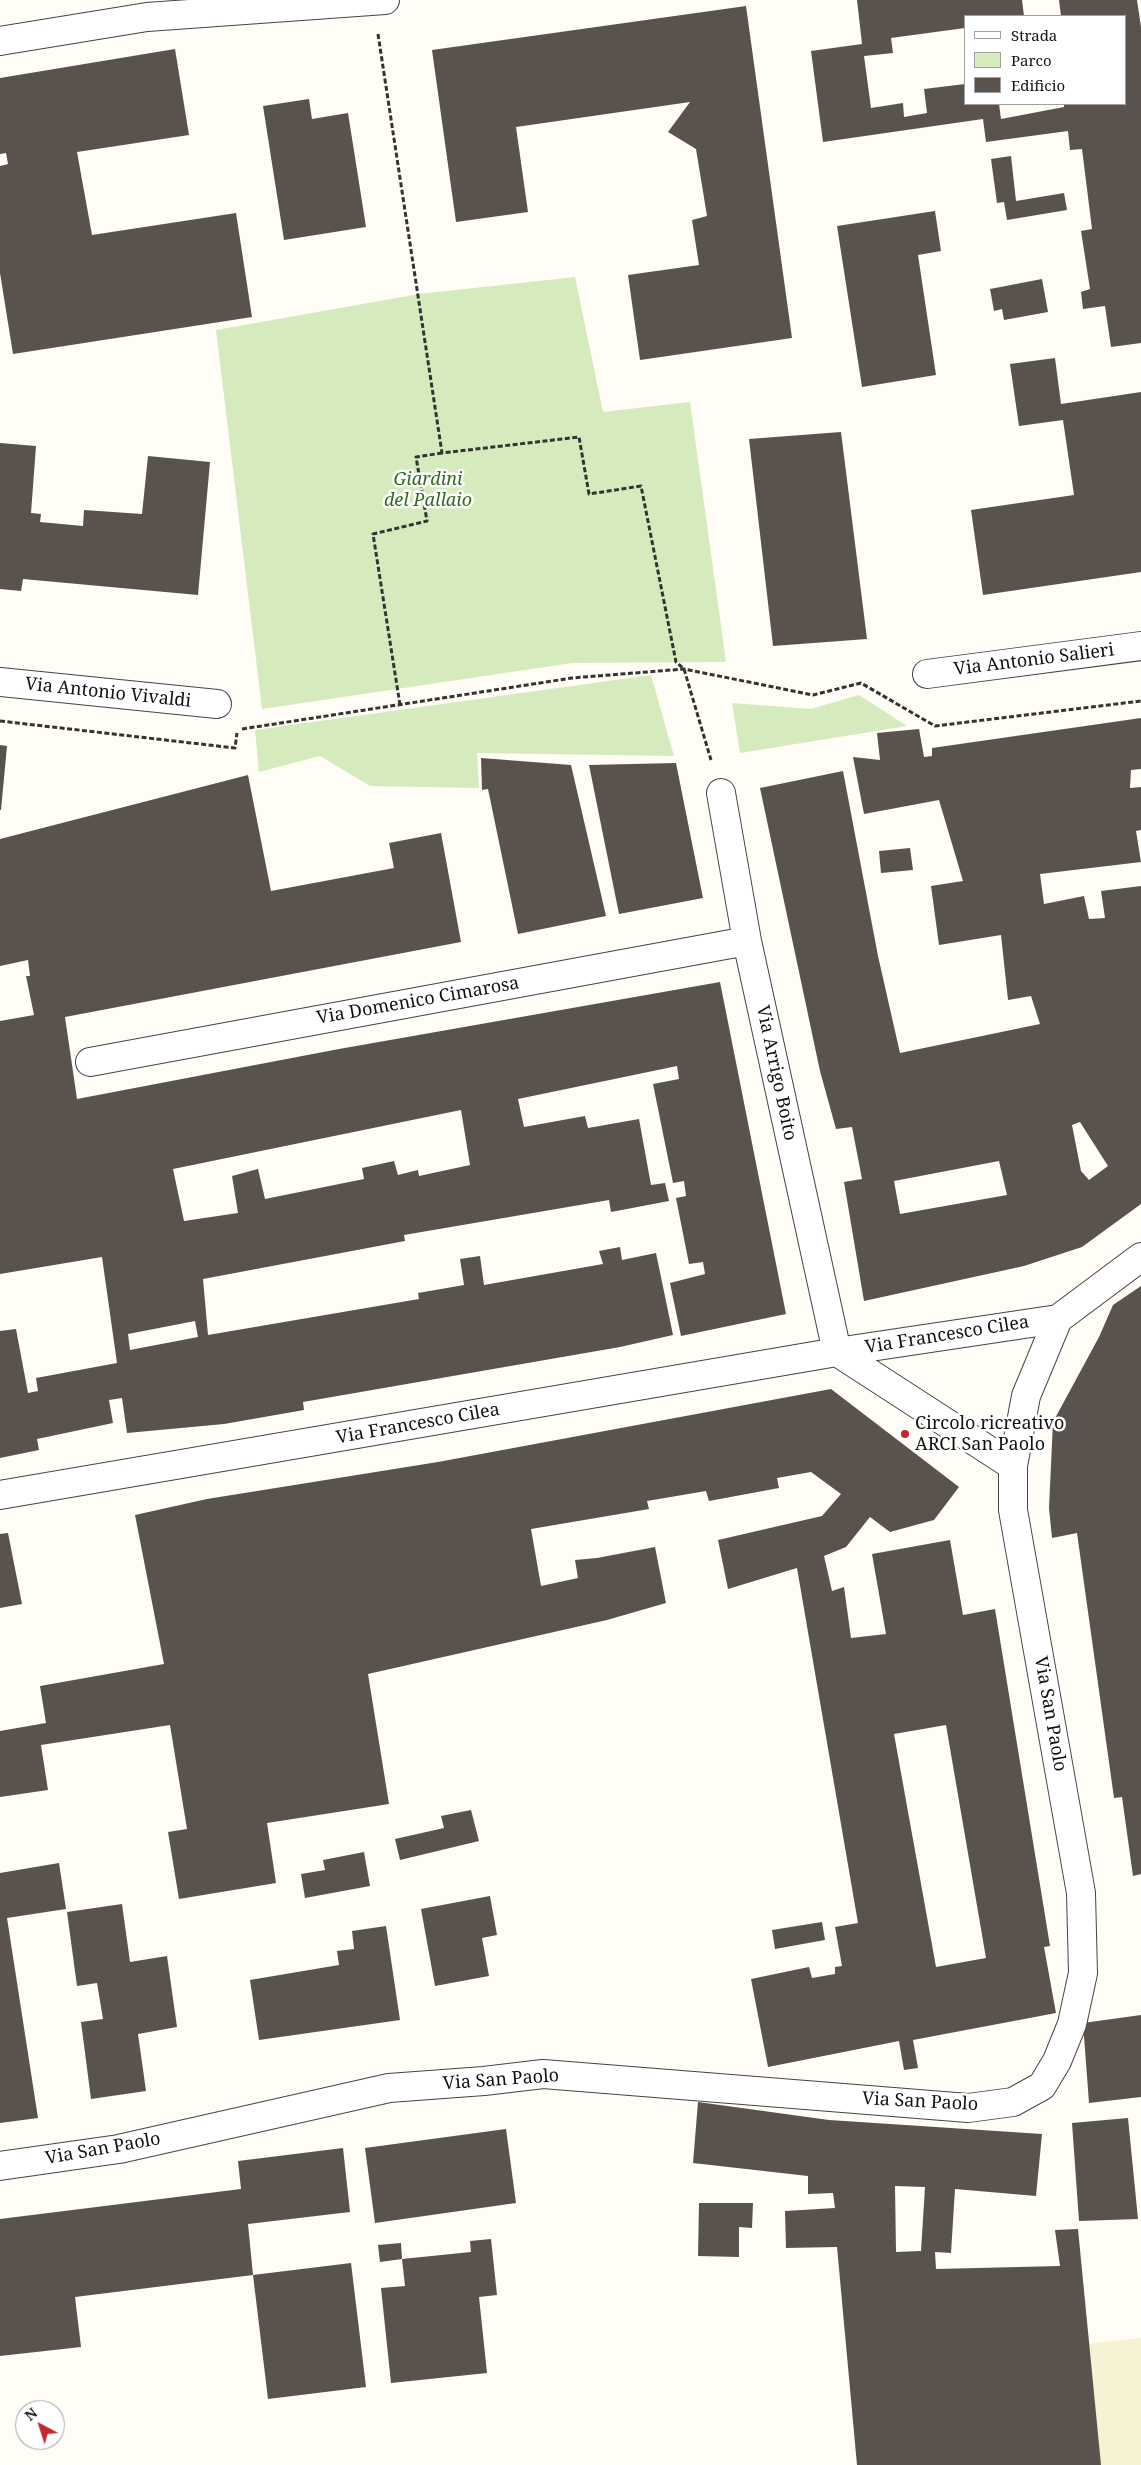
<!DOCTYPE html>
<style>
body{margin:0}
#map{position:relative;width:1141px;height:2465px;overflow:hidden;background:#fffdf5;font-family:"Noto Serif",serif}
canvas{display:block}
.legend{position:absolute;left:964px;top:15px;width:162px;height:90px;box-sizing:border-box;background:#fff;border:1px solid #a0a0a0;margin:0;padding:6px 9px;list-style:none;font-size:15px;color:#111}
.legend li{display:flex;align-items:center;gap:10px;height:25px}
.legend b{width:25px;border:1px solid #a0a0a0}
.north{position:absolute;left:15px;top:2400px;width:50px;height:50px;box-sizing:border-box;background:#fff;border:1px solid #a0a0a0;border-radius:50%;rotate:320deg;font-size:14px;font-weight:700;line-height:20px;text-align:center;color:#111}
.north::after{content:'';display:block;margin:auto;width:18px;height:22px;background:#c4262e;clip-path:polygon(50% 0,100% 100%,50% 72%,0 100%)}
</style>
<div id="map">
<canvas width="1141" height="2465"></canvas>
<ul class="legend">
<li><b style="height:6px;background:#fff"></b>Strada</li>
<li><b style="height:14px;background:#d5ebbd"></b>Parco</li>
<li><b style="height:14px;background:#5a524d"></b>Edificio</li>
</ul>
<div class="north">N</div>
</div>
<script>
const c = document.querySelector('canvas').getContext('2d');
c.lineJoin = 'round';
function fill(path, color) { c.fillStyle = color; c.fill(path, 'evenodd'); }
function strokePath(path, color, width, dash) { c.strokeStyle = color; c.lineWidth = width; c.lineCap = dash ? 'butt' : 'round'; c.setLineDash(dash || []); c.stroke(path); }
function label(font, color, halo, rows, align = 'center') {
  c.font = font + ' "Noto Serif",serif'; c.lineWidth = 5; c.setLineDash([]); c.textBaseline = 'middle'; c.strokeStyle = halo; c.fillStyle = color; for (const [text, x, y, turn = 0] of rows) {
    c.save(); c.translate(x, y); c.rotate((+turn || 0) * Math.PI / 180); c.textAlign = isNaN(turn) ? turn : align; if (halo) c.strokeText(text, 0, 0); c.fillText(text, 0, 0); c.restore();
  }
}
const farmland = new Path2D(`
 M1141,2338V2465H1099L1084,2344Z`);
const green = new Path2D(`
 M575,277L603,412L690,402L726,662L572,663L262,709L216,330L419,294Z
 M651,675L674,756L477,753L479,788L370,786L320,756L259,772L255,730Z
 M859,695L907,726L740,753L732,703L811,709Z`);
const building = new Path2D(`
 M857,0H1022L1024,16H965V28L891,38L893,53L864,56L871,108L903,103L904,117L927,113L924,89L965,84V104H999L1001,119L1064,107V104H1125V16H1061L1059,0H1137L1141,27V343L1111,347L1105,306L1083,309L1081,292L1090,289L1081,231L1092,229L1082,149L1070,150L1068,131L986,142L983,119L823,142L811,51L862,44Z
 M746,6L792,338L640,360L628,275L699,265L692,220L707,216L696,149L668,132L690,102L516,127L528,212L456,222L432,50Z
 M175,49L189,135L77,152L92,235L236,213L252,317L13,354L0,273V166L8,164L6,153L0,154V78Z
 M309,99L312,119L348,113L366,227L284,240L263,106Z
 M1011,156L1016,201L1064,193L1067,210L1007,220L1004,202L997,203L991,159Z
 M935,211L941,251L918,255L936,375L862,387L837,226Z
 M1042,279L1048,312L1004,320L1002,309L994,311L990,289Z
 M1055,358L1061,404L1141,392V572L983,595L971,510L1074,495L1063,420L1019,426L1010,364Z
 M841,432L867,639L773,646L749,439Z
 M0,443L36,446L31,513L41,514L40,522L83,526L84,510L142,514L148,456L210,462L198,595L23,579L21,591L0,589Z
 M1141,718V769L1131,770L1130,788L1141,787V830L1136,831L1141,862L1040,874L1044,904L1084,896L1089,919L1105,918L1101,891L1141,886V1204L1082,1247L1024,1266L864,1301L844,1182L862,1179L852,1127L836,1129L820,1071L760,788L843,771L878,956L900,1053L1040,1024L1031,996L1008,1000L1001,935L939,945L931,886L963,881L939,800L864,814L853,757L880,760L877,733L919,729L924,757L932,756V748ZM1080,1122L1108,1166L1089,1180L1081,1171L1072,1125ZM999,1161L1007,1195L900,1214L894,1181Z
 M0,745L7,746L1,810H0Z
 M481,758L571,765L606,916L518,934L488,789L482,790Z
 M676,763L703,898L619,914L589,765Z
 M248,775L271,891L394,868L389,843L441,833L461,942L65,1017L77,1099L339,1049L720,982L786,1314L681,1336L670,1283L705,1274L703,1262L689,1264L676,1198L686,1196L684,1181L673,1183L653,1084L679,1079L677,1066L518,1099L524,1127L585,1116L588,1128L639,1119L651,1185L665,1183L669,1201L611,1212L609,1200L404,1235L405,1241L203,1279L208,1335L419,1299L418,1293L464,1285L460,1259L480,1256L484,1285L603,1264L599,1251L620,1247L622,1260L656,1253L673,1335L620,1347L303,1402L304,1410L224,1424L127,1433L122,1398L109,1400L113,1423L37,1439L39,1450L0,1458V1331L16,1329L28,1393L38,1391L36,1378L117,1363L102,1257L0,1274V1021L34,1015L26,976H30L28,960L0,966V839ZM461,1110L470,1165L419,1176L418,1170L398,1175L394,1161L362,1168L364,1179L265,1199L258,1169L232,1176L238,1213L184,1221L173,1169ZM195,1321L198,1337L130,1350L128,1334Z
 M910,848L913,870L881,873L879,851Z
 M1141,1286V1874L1133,1876L1122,1797L1114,1798L1077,1533L1052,1538L1049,1508L1053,1422L1099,1337L1113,1305Z
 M831,1389L959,1487L934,1520L890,1532L870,1517L846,1547L824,1556L832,1591L844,1587L851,1638L886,1634L872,1554L950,1540L963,1615L995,1609L1050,1946L1044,1947L1056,2013L913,2040L918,2068L904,2070L899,2041L768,2067L751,1979L809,1967L812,1978L835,1974V1967L842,1966L835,1927L858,1923L797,1568L728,1589L718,1540L822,1516L841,1494L811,1472L777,1478L779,1488L709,1501L706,1491L647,1501L649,1509L531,1529L541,1586L578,1578L575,1560L597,1558L655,1547L666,1603L607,1620L368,1674L389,1804L267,1823L276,1883L179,1899L168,1832L187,1829L170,1725L41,1745L48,1790L0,1797V1731L46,1723L40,1686L164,1664L135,1515L207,1499L438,1462ZM946,1725L986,1958L936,1967L894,1734Z
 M8,1533L22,1604L0,1608V1534Z
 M471,1810L479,1841L400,1860L395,1839L444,1828L441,1816Z
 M364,1852L370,1886L305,1898L301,1874L325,1870L323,1860Z
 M59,1863L66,1909L7,1918L38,2118L0,2123V1873Z
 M490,1896L497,1935L482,1938L489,1976L435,1986L421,1909Z
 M122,1904L130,1962L167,1956L177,2027L138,2034L146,2091L91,2099L81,2022L103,2019L97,1983L77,1986L67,1912Z
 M822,1922L825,1940L775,1949L772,1930Z
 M386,1926L400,2020L259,2040L250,1980L339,1965L337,1951L354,1949L352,1931Z
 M1141,2015V2097L1089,2103L1083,2023Z
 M698,2102L829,2120L1042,2134L1036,2196L955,2189L951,2253L935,2252L936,2269L1060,2266L1055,2230L1078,2229L1101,2465H857L837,2247L786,2248L785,2211L835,2208L833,2193L808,2194V2176L693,2163ZM895,2186L925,2187L921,2251L896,2252Z
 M1128,2118L1138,2219L1079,2221L1072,2123Z
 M506,2129L516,2203L375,2223L365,2148Z
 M343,2148L350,2212L248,2224L253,2275L75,2297L81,2347L0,2356V2219L241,2189L238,2161Z
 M699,2203H753L752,2228L739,2227V2257L698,2256Z
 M491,2239L497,2295L479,2297L487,2373L391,2383L381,2288L405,2286L402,2259L471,2252L470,2241Z
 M401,2243L402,2259L380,2262L378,2245Z
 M351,2263L366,2387L268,2399L253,2275Z`);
const path = new Path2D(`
 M378,34L442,453L579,437L589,494L641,486L676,662L684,669L711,760
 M400,705L373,534L427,521L416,457L442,453
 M0,721L235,748L237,733
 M242,729L572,678L684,669L813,695L861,683L935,726L1141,701`);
const street = new Path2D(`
 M0,41L147,17L385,0
 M927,674L1141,646
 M0,682L217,704
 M721,793L747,941L837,1352L1013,1466
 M90,1062L747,941
 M0,1495L837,1352L1058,1319
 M0,2166L119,2149L389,2088L484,2081L543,2074L968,2108L1013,2102L1042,2086L1057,2061L1072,2024L1083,1973L1081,1893L1013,1510V1466L1026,1396L1058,1319L1141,1257`);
const markers = [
 [905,1434,5,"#c4262e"]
];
const parkNames = [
 ["Giardini",428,480],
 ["del Pallaio",428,501]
];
const streetNames = [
 ["Via Antonio Salieri",1034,660,-7],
 ["Via Antonio Vivaldi",108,693,6],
 ["Via Domenico Cimarosa",418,1001,-10],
 ["Via Arrigo Boito",776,1073,78],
 ["Via Francesco Cilea",947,1335,-9],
 ["Via Francesco Cilea",418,1424,-10],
 ["Via San Paolo",1050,1714,80],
 ["Via San Paolo",501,2080,-4],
 ["Via San Paolo",920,2102,3],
 ["Via San Paolo",103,2149,-10]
];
const poiNames = [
 ["Circolo ricreativo",915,1424],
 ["ARCI San Paolo",915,1445]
];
fill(farmland, '#f6f3d4');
fill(green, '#d5ebbd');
fill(building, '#5a524d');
strokePath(street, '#444', 30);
strokePath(path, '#333', 3, [5, 2.5]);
strokePath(street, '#fff', 28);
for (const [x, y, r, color] of markers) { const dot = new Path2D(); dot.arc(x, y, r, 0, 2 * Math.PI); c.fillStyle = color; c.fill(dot); strokePath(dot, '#fff', 2); }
label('italic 18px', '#2f6b1f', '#fff', parkNames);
label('18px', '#111', '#fff', streetNames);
label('18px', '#111', '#fff', poiNames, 'left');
</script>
